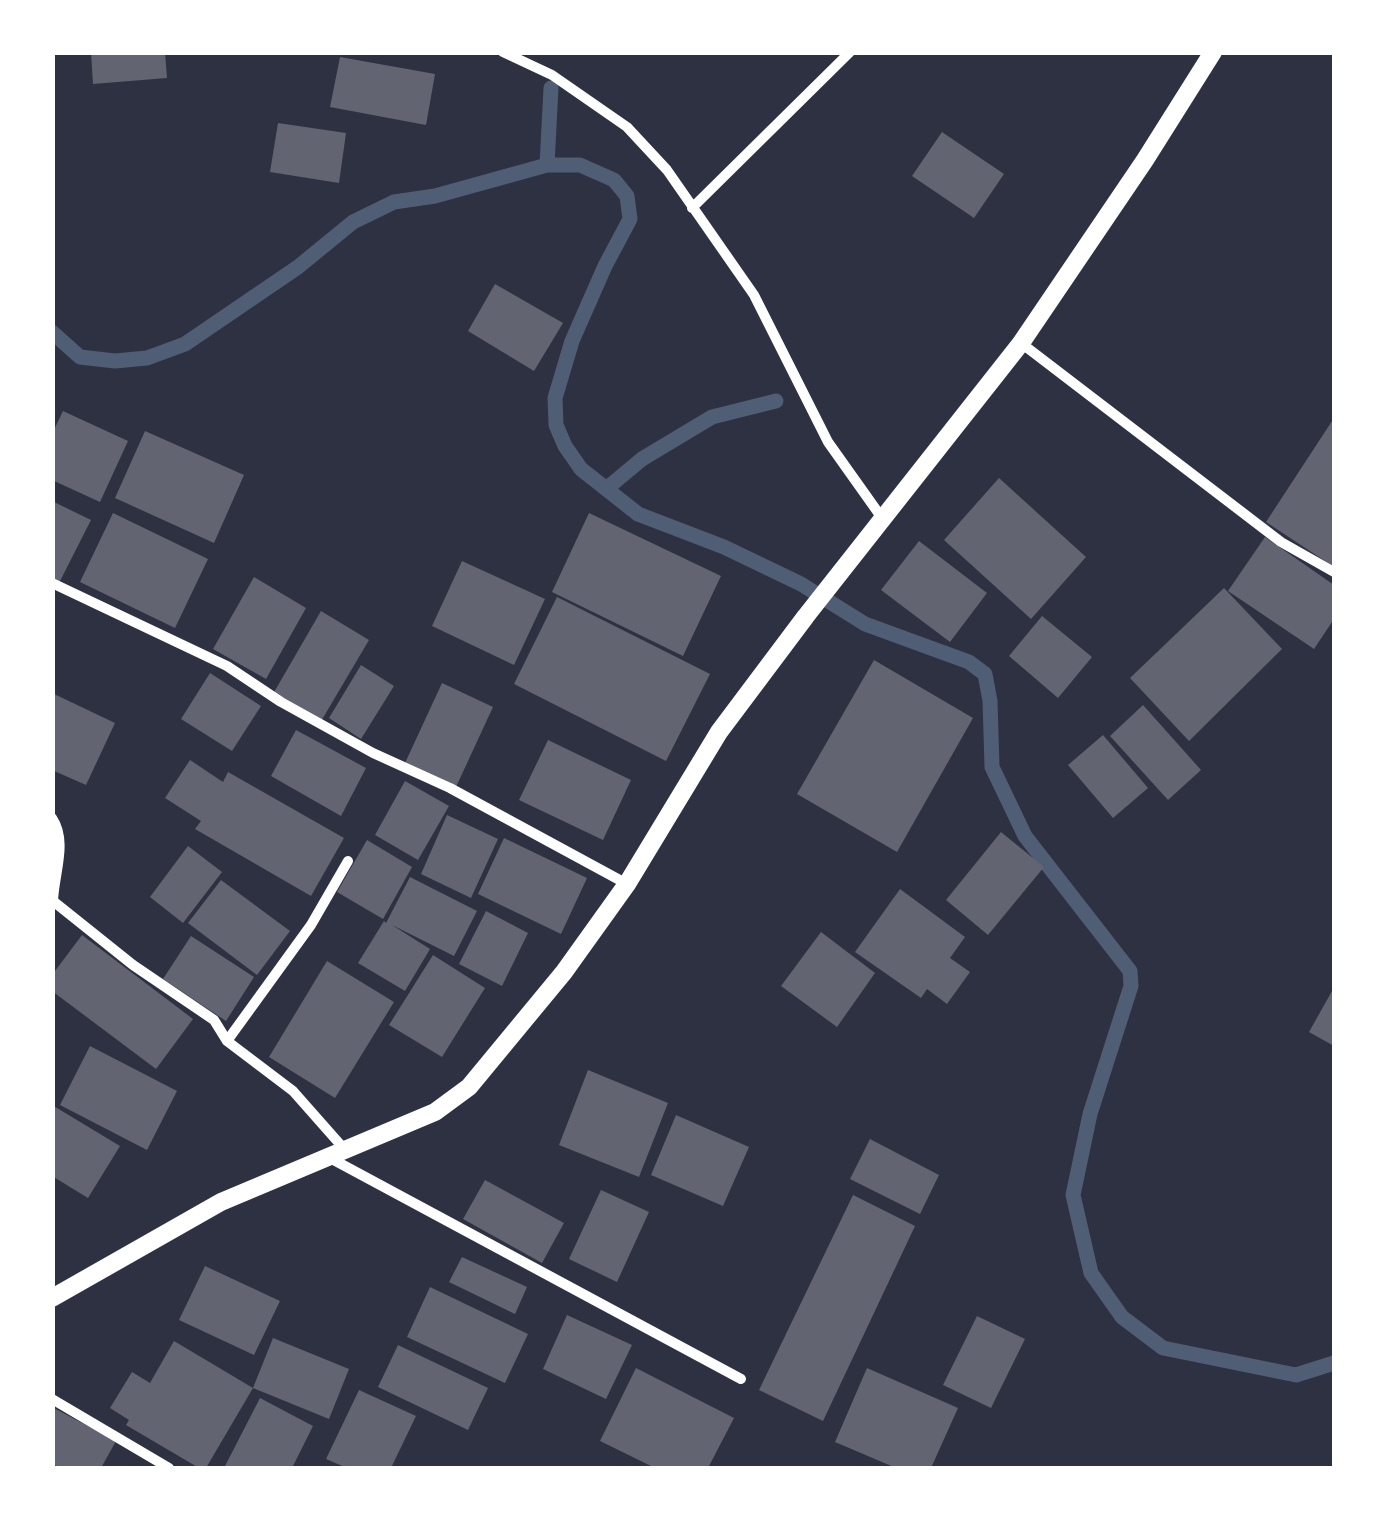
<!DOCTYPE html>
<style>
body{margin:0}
#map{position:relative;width:1387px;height:1521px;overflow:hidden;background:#2d3142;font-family:Figtree,sans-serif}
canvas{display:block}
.frame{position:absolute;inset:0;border:55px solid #fff;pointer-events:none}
</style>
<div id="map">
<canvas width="1387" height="1521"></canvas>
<div class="frame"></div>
</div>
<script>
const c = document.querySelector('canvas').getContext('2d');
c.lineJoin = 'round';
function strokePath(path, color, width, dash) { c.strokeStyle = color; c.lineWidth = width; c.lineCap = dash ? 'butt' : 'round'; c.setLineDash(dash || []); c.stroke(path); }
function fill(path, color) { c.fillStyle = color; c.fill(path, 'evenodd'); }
const stream = new Path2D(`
 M547,165L551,88
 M52,332L80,357L115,361L147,358L185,344L298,267L353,222L394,202L435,196L547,165H580L614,180L627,196L630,219L605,266L572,341L555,398L556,425L565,446L581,469L638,514L724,547L801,584L865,624L969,662L985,674L990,701L992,767L1025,836L1130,971L1131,986L1090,1114L1073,1195L1091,1273L1122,1317L1163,1348L1296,1375L1334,1363
 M606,489L642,459L712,417L776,401`);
const building = new Path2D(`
 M91,52H165L167,78L93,84Z
 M340,57L435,74L426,125L330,107Z
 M278,123L346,133L339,183L270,172Z
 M942,132L1004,174L974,218L912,176Z
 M495,284L563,323L534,371L468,331Z
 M63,411L128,441L100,502L52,480V434Z
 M1334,418V567L1266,522Z
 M145,431L244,475L214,543L115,498Z
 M999,478L1086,557L1031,619L944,540Z
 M52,501L91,520L59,583L52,579Z
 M113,513L208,559L175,628L80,582Z
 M589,513L721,576L683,656L552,592Z
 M1265,537L1334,585V619L1314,649L1228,591Z
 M919,541L987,593L950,642L881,590Z
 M462,561L545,599L514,665L432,626Z
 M254,577L306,608L266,679L213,649Z
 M1224,588L1282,649L1189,741L1130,678Z
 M557,597L710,674L666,761L514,684Z
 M321,611L369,640L320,723L273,694Z
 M1042,616L1092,657L1058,698L1009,656Z
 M874,660L973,718L897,852L797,794Z
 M361,665L394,686L361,739L329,718Z
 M210,673L261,706L232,751L181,719Z
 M442,683L493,707L456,787L405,763Z
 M52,693L115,723L86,785L52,770Z
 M1143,705L1201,770L1168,800L1110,736Z
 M296,730L366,768L341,816L271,776Z
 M1103,735L1148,788L1113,818L1068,765Z
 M548,740L631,780L603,840L519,800Z
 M190,760L223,782L228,772L344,838L311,896L195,829L201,821L165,798Z
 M405,781L449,806L418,860L375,835Z
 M447,815L498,839L471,898L421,874Z
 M1001,832L1044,867L988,935L946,900Z
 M504,838L587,878L561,934L478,894Z
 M367,840L412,867L383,919L337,892Z
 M188,846L222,872L183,923L150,897Z
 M410,877L477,911L454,956L392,925L430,949L405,991L358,963L384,921L386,923Z
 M221,880L290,931L257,975L188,923Z
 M900,889L965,937L950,958L970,972L947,1004L927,989L921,998L855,952Z
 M486,911L528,933L502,986L459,964Z
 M821,932L875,973L837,1027L781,986Z
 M82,935L193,1019L156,1069L52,991V975Z
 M191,936L254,977L226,1021L163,979Z
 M433,955L485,988L442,1057L389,1025Z
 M327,961L394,1002L335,1098L269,1057Z
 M1332,991L1334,993V1046L1309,1032Z
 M90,1046L177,1091L147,1150L60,1105Z
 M588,1070L668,1103L639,1177L559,1145Z
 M52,1105L120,1146L88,1198L52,1176Z
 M676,1115L749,1147L723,1206L651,1175Z
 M870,1139L939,1175L920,1214L850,1179Z
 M485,1180L564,1223L542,1263L463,1219Z
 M601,1190L649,1212L617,1282L569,1259Z
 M853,1195L915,1226L823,1421L759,1390Z
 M462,1257L527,1287L515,1314L449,1282Z
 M205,1266L280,1301L254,1355L179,1320Z
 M430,1287L528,1334L505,1383L407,1337Z
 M567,1315L632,1345L606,1399L543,1369Z
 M977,1316L1025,1339L991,1408L943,1385Z
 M273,1338L349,1369L329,1419L253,1388Z
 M174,1341L253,1388L206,1468H199L126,1425L129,1420L110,1408L132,1372L150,1383Z
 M398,1345L488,1388L468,1430L378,1387Z
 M636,1368L734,1418L708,1468H655L600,1441Z
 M867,1368L958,1408L931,1468H896L835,1442Z
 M359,1390L416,1416L391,1468H347L326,1459Z
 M260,1398L313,1426L292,1468H224Z
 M52,1407L116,1441L101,1468H61L52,1464Z`);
const minor = new Path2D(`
 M503,52L552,75L627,127L667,170L754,295L828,442L882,518
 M692,208L850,52
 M1021,343L1281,542L1334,572
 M52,583L227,666L281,702L373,753L450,788L627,884
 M52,818C68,842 54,873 53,901L133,965L214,1020L227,1041L293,1091L346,1151
 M227,1041L311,925L348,861
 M330,1158L741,1379
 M52,1399L169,1468`);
const tertiary = new Path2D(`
 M52,1298L221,1202L435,1112L469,1087L564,972L627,884L719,732L806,616L1021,343L1145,160L1213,52`);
strokePath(stream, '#4f5d75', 15);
fill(building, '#626471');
strokePath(minor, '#fff', 10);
strokePath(tertiary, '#fff', 18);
</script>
